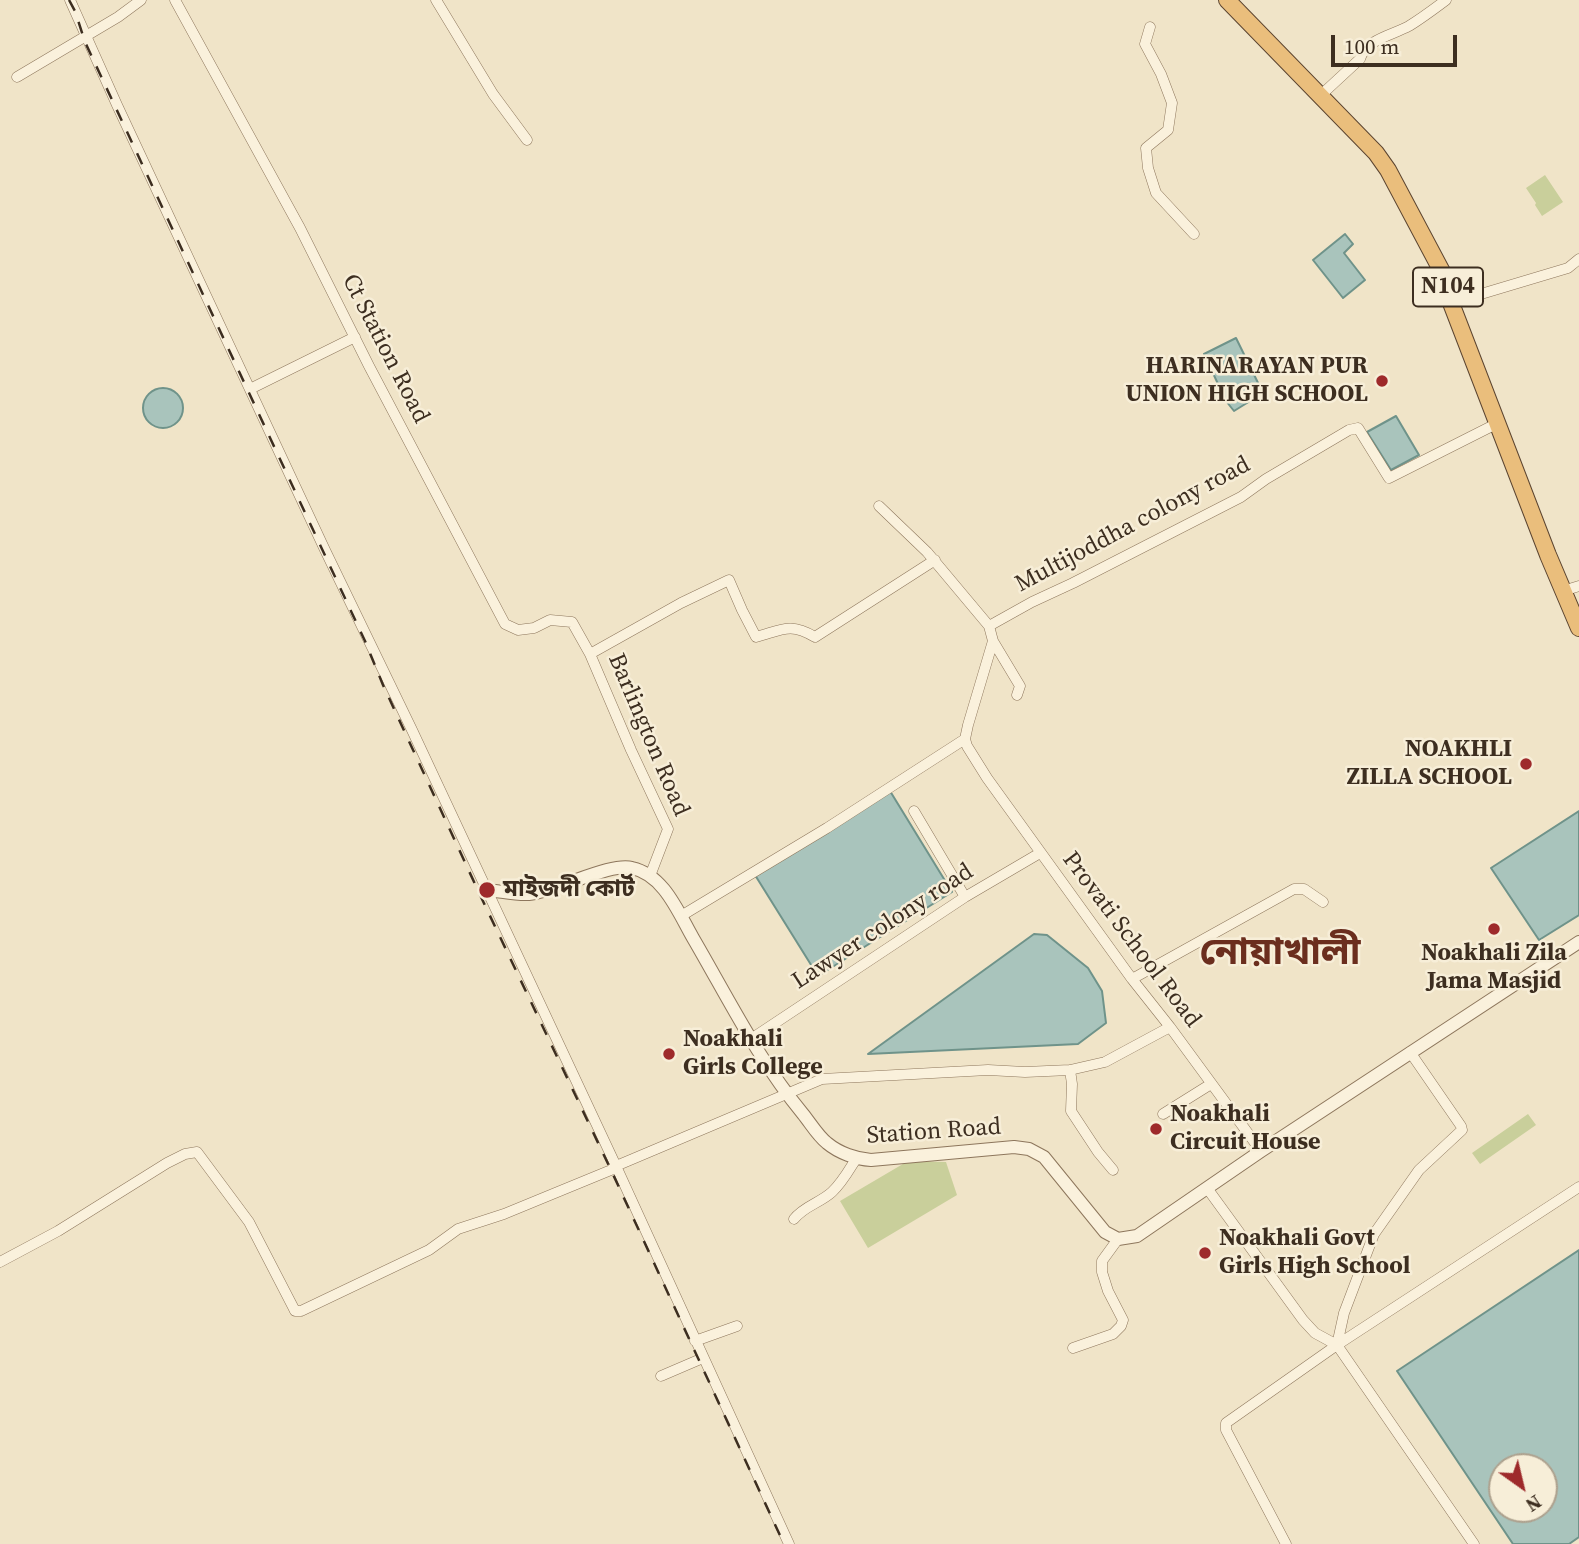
<!DOCTYPE html>
<meta charset="utf-8">
<style>
body{margin:0}
#map{position:relative;width:1579px;height:1544px;overflow:hidden;background:#f0e4c8;font-family:"Source Serif 4",serif}
canvas{display:block}
.north{position:absolute;left:1488px;top:1453px;width:70px;height:70px;box-sizing:border-box;background:#f7eed8;border:2px solid #ada18e;border-radius:50%;rotate:146deg;font-size:19px;font-weight:700;line-height:28px;text-align:center;color:#3d2e20}
.north::after{content:'';display:block;margin:auto;width:24px;height:32px;background:#9e2a2b;clip-path:polygon(50% 0,100% 100%,50% 72%,0 100%)}
.scale{position:absolute;left:1331px;top:35px;width:126px;height:32px;box-sizing:border-box;border:4px solid #3d2e20;border-top:0;padding-left:9px;font-size:21px;line-height:24px;white-space:nowrap;color:#3d2e20;-webkit-text-stroke:5px #f7eed8;paint-order:stroke}
</style>
<div id="map">
<canvas width="1579" height="1544"></canvas>
<div class="north">N</div>
<div class="scale">100 m</div>
</div>
<script>
const c = document.querySelector('canvas').getContext('2d');
c.lineJoin = 'round';
function fill(path, color) { c.fillStyle = color; c.fill(path, 'evenodd'); }
function strokePath(path, color, width, dash) { c.strokeStyle = color; c.lineWidth = width; c.lineCap = dash ? 'butt' : 'round'; c.setLineDash(dash || []); c.stroke(path); }
function label(font, color, halo, rows, align = 'center') {
  c.font = font + ' "Source Serif 4","Noto Sans Bengali",serif'; c.lineWidth = 5; c.setLineDash([]); c.textBaseline = 'middle'; c.strokeStyle = halo; c.fillStyle = color; for (const [text, x, y, turn = 0] of rows) {
    c.save(); c.translate(x, y); c.rotate((+turn || 0) * Math.PI / 180); c.textAlign = isNaN(turn) ? turn : align; if (halo) c.strokeText(text, 0, 0); c.fillText(text, 0, 0); c.restore();
  }
}
const green = new Path2D(`
 M1545,175L1563,202L1542,216L1535,205L1536,203L1526,188Z
 M1528,1114L1536,1125L1480,1164L1472,1153Z
 M908,1161L946,1162L957,1195L868,1248L840,1201Z`);
const water = new Path2D(`
 M1345,234L1353,244L1344,253L1365,280L1343,298L1313,260Z
 M1236,338L1263,393L1234,411L1226,401L1204,354Z
 M143 408a20 20 0 1 1 40 0a20 20 0 1 1-40 0Z
 M1396,416L1419,455L1391,470L1367,432Z
 M890,791L952,892L818,976L755,875Z
 M1579,811V915L1539,940L1491,868Z
 M1034,934L1047,935L1088,968L1102,991L1106,1023L1078,1044L868,1054Z
 M1579,1250V1537L1569,1544H1513L1397,1371ZM1502,1467H1544V1509H1502Z`);
const minor = new Path2D(`
 M70,0L117,105L325,550L412,730L616,1166L789,1544
 M175,0L300,228L369,366L505,624L518,630L534,628L550,620L572,622L590,654
 M436,0L493,94L527,140
 M1150,27L1145,44L1161,74L1172,103L1168,130L1146,148L1148,168L1156,193L1194,234
 M17,77L118,17L141,0
 M1320,96L1360,59C1366,39 1393,35 1409,26C1422,18 1434,9 1446,0
 M1451,303L1568,268L1579,259
 M250,389L355,337
 M879,506L927,552L989,626L993,641L968,725L965,739L967,746L987,778L1132,979L1170,1027L1261,1151
 M1563,591L1579,586
 M989,626L1032,602L1073,583L1241,497L1266,479L1349,430L1358,428L1389,478L1498,423
 M993,641L1020,686L1017,695
 M914,811L965,897
 M650,876L668,829L631,750L590,654L681,603L729,580L742,610L756,637C782,630 790,622 815,637L935,560
 M681,916L827,828L965,739
 M1132,979L1294,889H1304L1323,902
 M751,1039L965,897L1040,853
 M1070,1070L1072,1084L1071,1111L1098,1152L1113,1170
 M1163,1114L1211,1084
 M1207,1188L1303,1320L1315,1333L1337,1345L1474,1544
 M794,1219C804,1206 820,1203 832,1192C842,1183 849,1170 856,1159
 M0,1262L58,1231L167,1163L185,1154L197,1152L249,1222L293,1307L295,1311H301L429,1250L458,1229L504,1214L611,1170L616,1166L822,1079L988,1070L1025,1072L1070,1070L1105,1062L1170,1027
 M695,1341L737,1326
 M1337,1345L1344,1313L1374,1234L1419,1170L1462,1130L1461,1126L1410,1052
 M1073,1348L1113,1334L1121,1326L1123,1320L1108,1291L1102,1272V1261L1118,1239
 M661,1376L703,1358
 M1286,1544L1226,1430V1423L1337,1345L1579,1187`);
const tertiary = new Path2D(`
 M487,890C500,891 516,895 529,894C557,891 611,862 632,868C664,875 678,912 693,938C728,998 759,1061 803,1114C811,1124 818,1136 827,1143C839,1153 856,1159 871,1160L1014,1147L1029,1149L1044,1157L1105,1232L1118,1239L1137,1236L1261,1151L1579,942`);
const trunk = new Path2D(`
 M1227,0L1376,153L1388,170L1448,283L1451,303L1548,555L1579,628`);
const rail = new Path2D(`
 M69,0L75,11L85,42L365,641L383,685L481,897L611,1170L784,1544`);
const markers = [
 [1382,381,7,"#9e2a2b"],
 [1526,764,7,"#9e2a2b"],
 [487,890,9,"#9e2a2b"],
 [1494,929,7,"#9e2a2b"],
 [669,1054,7,"#9e2a2b"],
 [1156,1129,7,"#9e2a2b"],
 [1205,1253,7,"#9e2a2b"]
];
const shields = [
 [1448,287,70]
];
const shieldNames = [
 ["N104",1448,287]
];
const streetNames = [
 ["Ct Station Road",385,349,63],
 ["Multijoddha colony road",1133,525,-28],
 ["Barlington Road",648,735,67],
 ["Lawyer colony road",883,927,-33],
 ["Provati School Road",1131,940,53],
 ["Station Road",934,1132,-4]
];
const poiNames = [
 ["HARINARAYAN PUR",1368,367,"right"],
 ["UNION HIGH SCHOOL",1368,395,"right"],
 ["NOAKHLI",1512,750,"right"],
 ["ZILLA SCHOOL",1512,778,"right"],
 ["মাইজদী কোর্ট",503,890],
 ["Noakhali Zila",1494,954,"center"],
 ["Jama Masjid",1494,982,"center"],
 ["Noakhali",683,1040],
 ["Girls College",683,1068],
 ["Noakhali",1170,1115],
 ["Circuit House",1170,1143],
 ["Noakhali Govt",1219,1239],
 ["Girls High School",1219,1267]
];
const townNames = [
 ["নোয়াখালী",1280,954]
];
fill(green, '#c9cf9b');
fill(water, '#a9c4bc');
strokePath(water, '#6f938a', 2);
strokePath(minor, '#8d765c', 11);
strokePath(tertiary, '#8d765c', 14);
strokePath(trunk, '#5b4430', 18);
strokePath(minor, '#faf1dc', 10);
strokePath(tertiary, '#faf1dc', 12);
strokePath(trunk, '#eabe7c', 16);
strokePath(rail, '#3d2e20', 2.5, [12, 12]);
for (const [x, y, r, color] of markers) { const dot = new Path2D(); dot.arc(x, y, r, 0, 2 * Math.PI); c.fillStyle = color; c.fill(dot); strokePath(dot, '#f7eed8', 2.5); }
for (const [x, y, w] of shields) { const box = new Path2D(); box.roundRect(x - w / 2, y - 19.5, w, 39, 5); c.fillStyle = '#f7eed8'; c.fill(box); strokePath(box, '#3d2e20', 2); }
label('bold 23px', '#3d2e20', null, shieldNames);
label('24px', '#3d2e20', '#f7eed8', streetNames);
label('bold 24px', '#3d2e20', '#f7eed8', poiNames, 'left');
label('bold 38px', '#6b2e1e', '#f7eed8', townNames);
</script>
